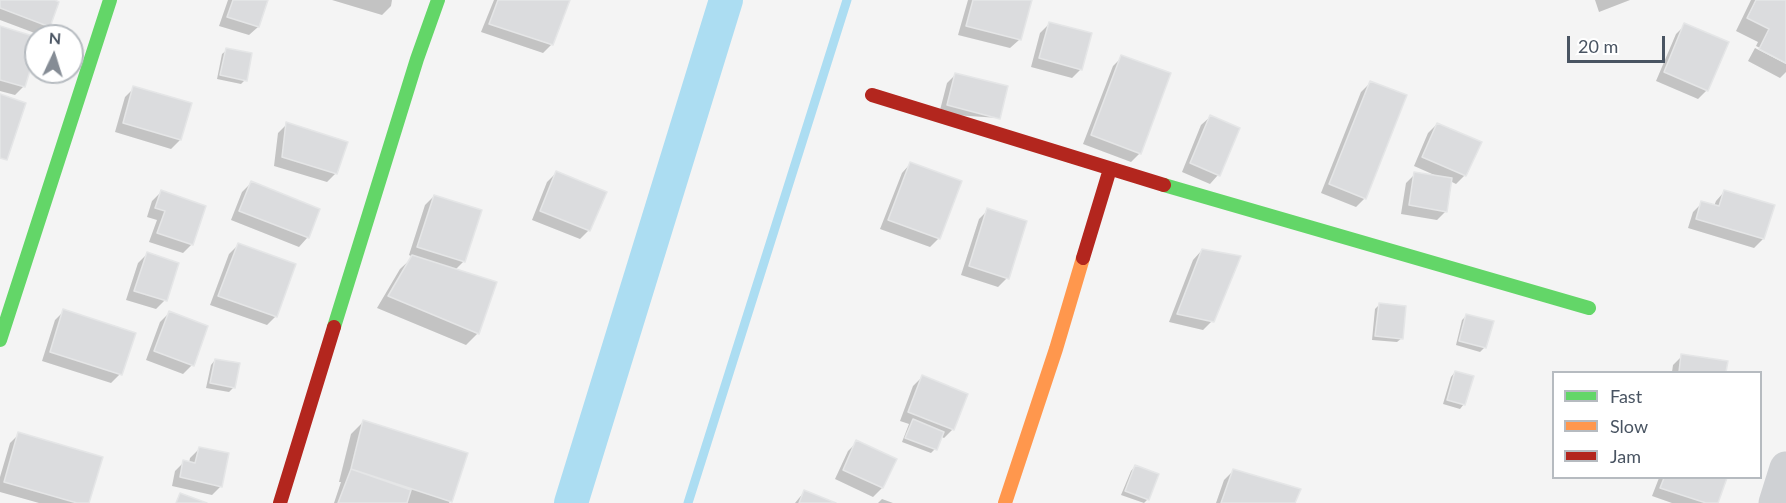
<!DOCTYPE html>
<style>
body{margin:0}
#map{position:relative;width:1786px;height:503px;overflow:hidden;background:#f4f4f4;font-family:Lato,sans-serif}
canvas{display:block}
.legend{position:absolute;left:1552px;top:371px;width:210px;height:108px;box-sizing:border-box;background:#fff;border:2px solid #b6bbc0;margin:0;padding:8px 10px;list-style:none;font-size:18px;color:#495462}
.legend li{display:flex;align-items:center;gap:12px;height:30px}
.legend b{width:30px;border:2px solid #b6bbc0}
.north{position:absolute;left:24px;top:24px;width:60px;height:60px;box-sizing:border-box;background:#fff;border:2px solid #b6bbc0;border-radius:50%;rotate:4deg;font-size:16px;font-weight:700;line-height:24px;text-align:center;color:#495462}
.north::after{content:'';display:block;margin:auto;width:21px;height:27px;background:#858c95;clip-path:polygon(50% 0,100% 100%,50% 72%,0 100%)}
.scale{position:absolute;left:1567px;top:36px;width:98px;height:27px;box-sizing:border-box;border:3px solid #495462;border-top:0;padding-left:8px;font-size:18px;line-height:21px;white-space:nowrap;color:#495462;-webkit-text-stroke:4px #fff;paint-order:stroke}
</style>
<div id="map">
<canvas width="1786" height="503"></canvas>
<ul class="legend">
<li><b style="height:8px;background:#63d668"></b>Fast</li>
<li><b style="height:8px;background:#ff974d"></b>Slow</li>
<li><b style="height:8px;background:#b3261e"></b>Jam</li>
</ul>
<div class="north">N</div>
<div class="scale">20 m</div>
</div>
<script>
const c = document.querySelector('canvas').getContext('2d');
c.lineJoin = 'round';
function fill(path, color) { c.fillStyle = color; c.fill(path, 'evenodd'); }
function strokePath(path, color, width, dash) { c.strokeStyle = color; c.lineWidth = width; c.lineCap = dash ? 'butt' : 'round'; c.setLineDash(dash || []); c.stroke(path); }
const shadow = new Path2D(`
 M0,0H51L49,26L40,35L0,20Z
 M228,0H266L258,27L249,35L219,26Z
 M332,0H392L391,6L382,15Z
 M494,0H568L552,44L543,53L481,32Z
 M968,0L1030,1L1019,40L1010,48L958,35Z
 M1595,0H1630L1599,12Z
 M1751,0H1786V61L1756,46L1758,42L1736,31Z
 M1049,24L1081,69L1072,78L1031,67L1040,33Z
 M1685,25L1707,90L1698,99L1656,81L1676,34Z
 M0,28L36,39V46L24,86L15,95L0,91Z
 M1755,48L1786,64V72L1780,78L1748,61Z
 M227,50L245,80L241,84L217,79L222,54Z
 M1122,57L1140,153L1131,162L1083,144L1113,66Z
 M956,74L999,118L939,114L947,83Z
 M1370,83L1365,198L1356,207L1321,193L1361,92Z
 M134,88L190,104L180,140L171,149L115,132L125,97Z
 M1210,117L1218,175L1210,184L1182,172L1201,125Z
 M287,124L336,173L327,182L274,166L278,133Z
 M1437,124L1465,175L1456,184L1450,181L1446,211L1437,220L1401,214L1406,183L1415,174L1439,177L1414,166L1428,133Z
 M910,164L939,238L930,247L880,229L902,173Z
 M556,173L589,230L580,239L532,220L547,182Z
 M251,183L318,210L307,238L299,247L231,220L242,192Z
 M161,192L192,244L183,253L149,242L157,220L147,217L152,201Z
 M1724,192L1763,239L1754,248L1688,228L1693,212L1702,203L1714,206L1716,201Z
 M434,196L464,261L455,270L478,333L466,345L377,308L400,269L413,257L409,255L425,205Z
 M988,210L1007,278L998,287L961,275L979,219Z
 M238,245L276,316L267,325L210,305L229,254Z
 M1202,250L1212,321L1203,330L1169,322L1193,260Z
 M147,254L165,300L156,309L126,300L138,263Z
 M1379,305L1402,338L1397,342L1372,340L1375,309Z
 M64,311L120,374L111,383L42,361L55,320Z
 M169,313L192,365L183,374L146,360L160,322Z
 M1467,315L1485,347L1480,352L1456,345L1462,320Z
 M1682,356L1726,363L1724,372H1672L1673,365Z
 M215,360L234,387L229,392L206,388L211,365Z
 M1455,372L1464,404L1460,409L1443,404L1451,377Z
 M922,377L953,429L944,438L940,436L935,449L931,453L902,442L909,424L900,421L913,386Z
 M363,422L450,501L449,503H334L341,482H339L351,434Z
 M19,434L88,503H39L0,492V477L10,443Z
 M857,442L882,488L873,497L835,479L848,451Z
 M199,449L221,486L212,495L172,486L175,471L184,462L189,463L190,458Z
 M1135,466L1148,499L1144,503L1121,495L1131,471Z
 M1233,471L1293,503H1216L1224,480Z
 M1659,478H1725L1717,503H1672L1652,496Z
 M804,492L832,503H795Z
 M882,499L893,503H878Z`);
const stream = new Path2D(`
 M688,503L847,0`);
const canal = new Path2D(`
 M571,503L726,0`);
const building = new Path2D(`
 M0,0H55L59,2L50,27L0,8Z
 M233,0H268L259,27L227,17Z
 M498,0H570L553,45L489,24Z
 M973,0H1032L1021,40L966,26Z
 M1756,0H1786V63L1759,49L1769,29L1747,18Z
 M1049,22L1092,33L1082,70L1039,58Z
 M1684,23L1729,42L1708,91L1664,72Z
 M0,26L36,37V51L25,87L0,80Z
 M226,48L252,53L247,81L220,75Z
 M1121,55L1171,73L1141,154L1091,135Z
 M955,73L1008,86L1000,119L947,105Z
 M1370,81L1407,95L1366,199L1329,184Z
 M133,86L192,103L181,140L123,123Z
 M0,94L26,103L7,160L0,158Z
 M1210,115L1240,128L1220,176L1190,163Z
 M286,122L348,142L337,174L282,157Z
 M1437,123L1482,142L1466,176L1422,157Z
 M910,162L962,181L940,239L888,220Z
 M556,171L607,192L590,231L540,211Z
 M1414,172L1452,178L1447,212L1409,205Z
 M251,181L320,209L309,238L239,211Z
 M161,190L206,206L193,245L157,233L165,211L155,208Z
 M1724,190L1775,205L1764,239L1696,219L1701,201L1719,206Z
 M434,195L482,210L465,262L417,247Z
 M987,208L1027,221L1009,279L969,266Z
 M238,243L296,264L277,317L218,296Z
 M1202,249L1241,256L1214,322L1177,314Z
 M147,252L179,263L167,301L134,291Z
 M412,255L497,282L479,334L388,296Z
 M1379,303L1406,306L1403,339L1375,336Z
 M63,309L136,333L122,375L50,352Z
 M169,311L208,326L194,366L154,351Z
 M1466,314L1494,321L1486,348L1459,341Z
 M1681,354L1728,361L1726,372H1679Z
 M215,359L240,363L235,388L210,383Z
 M1455,371L1474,376L1465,405L1447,400Z
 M922,375L968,394L954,430L908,412Z
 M913,419L944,432L937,450L905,438Z
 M363,420L468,453L452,502L351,469Z
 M18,432L103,457L89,503H77L4,482Z
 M856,440L897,459L883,488L843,470Z
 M199,447L229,453L222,487L180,477L183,460L195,463Z
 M1135,465L1159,474L1149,500L1125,491Z
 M351,469L411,490L407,503H338Z
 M1233,469L1301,489L1295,503H1221Z
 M1664,478H1727L1718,503H1706L1660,488Z
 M804,490L836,503H799Z
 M180,493L207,503H176Z`);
const street = new Path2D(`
 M1775,503L1786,468`);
const fast = new Path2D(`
 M1164,185L1589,308
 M334,327L417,59L438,0
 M0,340L110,0`);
const slow = new Path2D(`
 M1005,503L1056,349L1083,258`);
const jam = new Path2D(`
 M872,95L1164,185
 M1083,258L1110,169
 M280,503L334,327`);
fill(shadow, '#0003');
strokePath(stream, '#acddf2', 9);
strokePath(canal, '#acddf2', 34);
fill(building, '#dbdcde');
strokePath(building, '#e5e6e7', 1.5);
strokePath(street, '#cfd1d4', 33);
strokePath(fast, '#63d668', 14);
strokePath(slow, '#ff974d', 14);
strokePath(jam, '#b3261e', 14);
</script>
